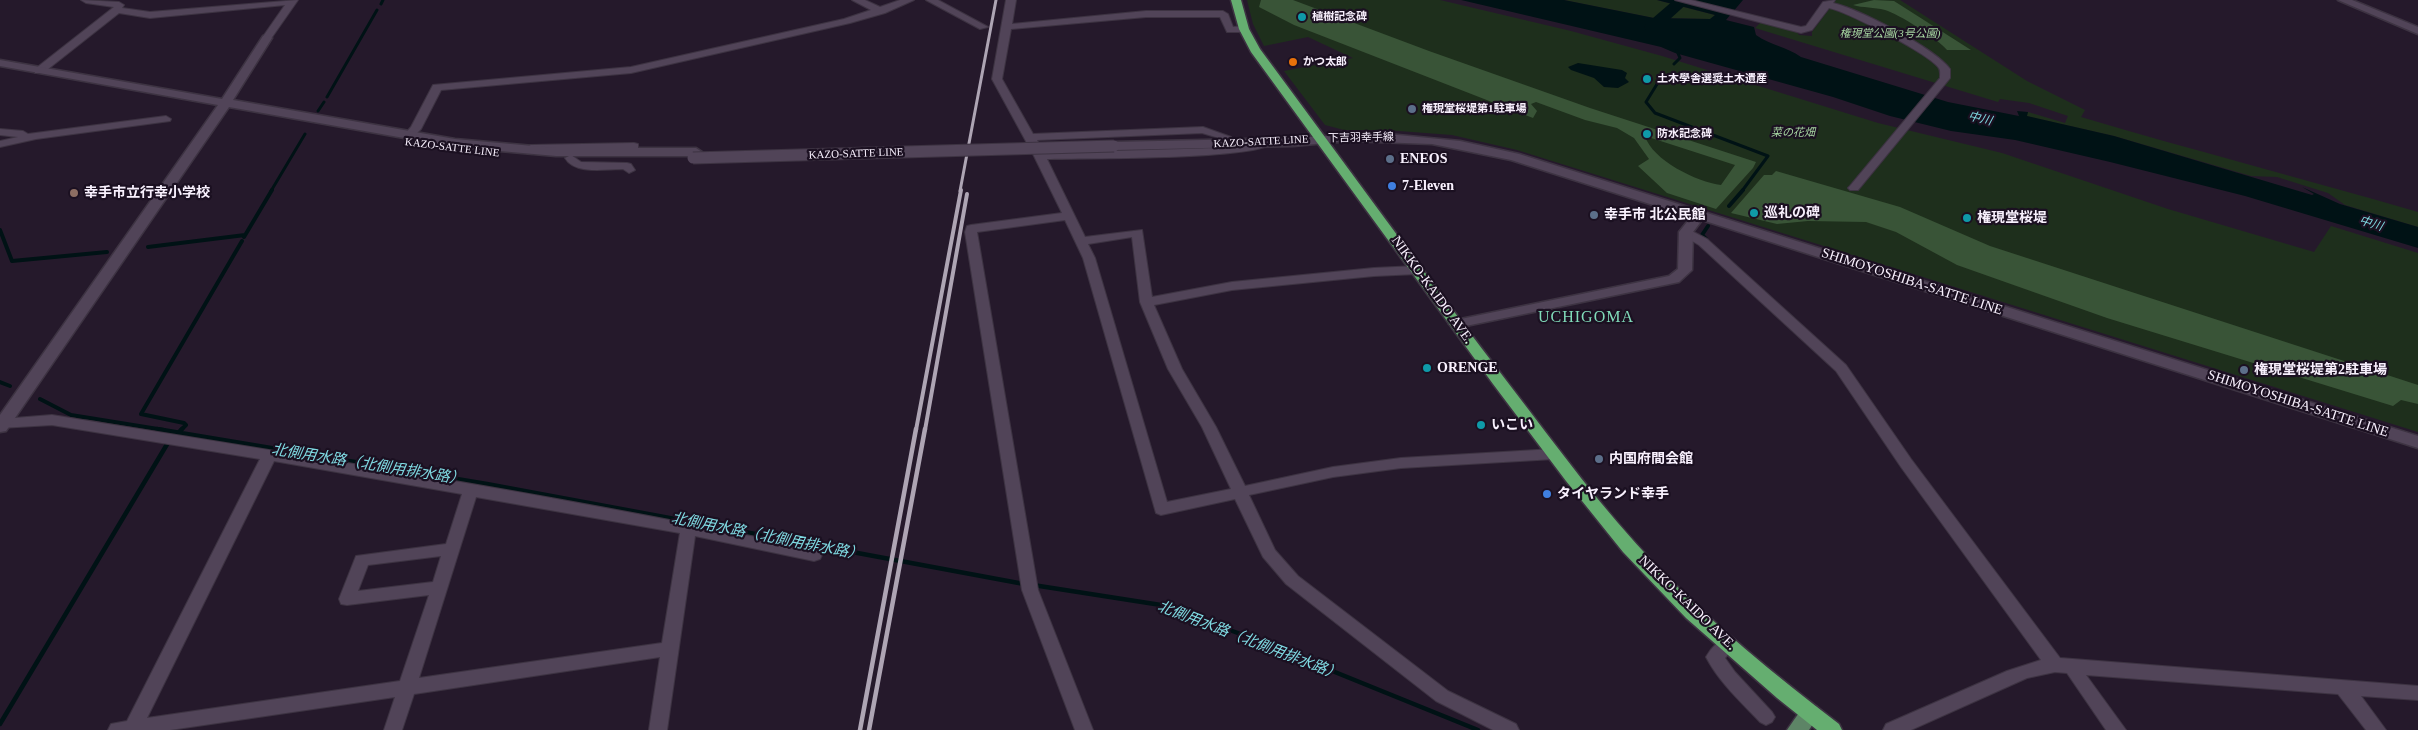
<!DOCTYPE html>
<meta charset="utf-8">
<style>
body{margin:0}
canvas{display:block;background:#25192b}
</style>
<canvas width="2418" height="730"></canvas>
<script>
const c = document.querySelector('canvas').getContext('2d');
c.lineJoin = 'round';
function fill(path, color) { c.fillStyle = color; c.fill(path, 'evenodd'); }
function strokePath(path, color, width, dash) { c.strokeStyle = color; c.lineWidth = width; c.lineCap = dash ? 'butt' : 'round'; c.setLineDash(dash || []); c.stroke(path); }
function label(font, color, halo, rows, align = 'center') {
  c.font = font + ' "Times New Roman","Noto Sans JP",serif'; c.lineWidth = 4.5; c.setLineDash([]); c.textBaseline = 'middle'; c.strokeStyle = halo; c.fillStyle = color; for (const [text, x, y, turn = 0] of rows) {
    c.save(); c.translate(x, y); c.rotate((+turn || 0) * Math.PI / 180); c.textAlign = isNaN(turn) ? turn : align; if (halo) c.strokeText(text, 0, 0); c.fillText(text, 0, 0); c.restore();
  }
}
const green = new Path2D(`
 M1247,0H1440L1571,31L1662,56L1878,123L2002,153L2168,209L2314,252L2331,226L2418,253V432L1517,150L1452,135L1386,130H1344L1325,125L1284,71L1353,58L1308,37L1264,46L1253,24Z
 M1564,0H1657L1715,15L1711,19L1654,18Z
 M1836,0H1900L2027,81L2085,110L2081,117C2192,150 2305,179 2418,212V227L2345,205L2328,193L2277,177L2251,176L2114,136L2026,116L2028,112L2065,123L2068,116L2029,103L2000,99L1998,102L1755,28L1761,22L1796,31L1799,35L1812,36V32Z`);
const forest = new Path2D(`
 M1261,0H1293L1429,51L1590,108L1756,162L1753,168L1716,209L1667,193L1638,166L1649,159L1634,138L1617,128L1585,120L1536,102L1531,104L1537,111L1533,118L1294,25L1259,7ZM1645,136L1735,165L1721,185C1697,182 1652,160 1645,136Z
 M1874,0L1894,1L1971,50H1947C1938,39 1899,14 1885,10C1874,7 1863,8 1853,5Z
 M1776,171L1900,207L1990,246L2418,385V404L2401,400L2393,406L2107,318L1957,265L1896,232L1866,222L1808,221L1777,224L1731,213L1764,175H1772Z`);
const water = new Path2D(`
 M1461,0H1564L1654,18L1710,19L1715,15L1657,0H1743L1726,20L1754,27L1756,35C1770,45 1787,47 1801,57L1948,102L2019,116L2017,111L2028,112L2027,116L2114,136L2312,195L2314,194L2302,187L2340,204L2418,227V248L2245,196L2110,162L2015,140L1951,131L1890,116L1833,97L1675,53L1661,47Z
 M1578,63L1622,70L1627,73L1625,78L1629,82L1618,88L1604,87L1594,78L1571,70L1568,67Z`);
const streamFar2 = new Path2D(`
 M381,4L383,0
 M1674,64L1680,58L1677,51
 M1662,76L1646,102L1655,113L1768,156L1742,191
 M327,97L377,10
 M318,111L324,102
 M271,191L305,134`);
const streamFar1 = new Path2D(`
 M1729,206L1743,190
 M0,230L12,261L107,252
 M244,237L272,190
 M1706,239L1702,235L1708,226
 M148,247L245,235
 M0,382L10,386
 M40,399L71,415L164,430
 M181,430L186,425L184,423L141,414L242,241`);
const stream = new Path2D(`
 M157,429L487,484L1024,584
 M178,433L182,429
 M1033,585L1161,605L1246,636L1478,730
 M0,724L169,441`);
const river = new Path2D(`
 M1674,0H1691L1658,30H1646L1644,27L1646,24Z`);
const street = new Path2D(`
 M81,0L119,2L124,5L122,8L150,12L298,0L270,40L267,41L262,38L285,5L150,18L119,13L43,73H35V69L114,7L86,3Z
 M852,0H865L880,7L900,0H914L885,13L850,23L631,73L441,90L421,129L412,138H404L403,136L411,127L433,85L631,67L844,19L871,10Z
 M926,0H938L988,27L980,29Z
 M1006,0H1016L1012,24L1146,11H1223L1228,14L1233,27L1244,26L1249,29L1244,32H1227L1220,17H1146L1011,29L1002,79L1033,134L1203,127L1231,137L1226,140L1202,133L1037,140L1044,153L1219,148L1253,144L1267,140L1273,143C1255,160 1081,158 1047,159L1085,237L1142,230L1152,297L1232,282L1374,268L1417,266L1423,270L1417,274L1374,276L1232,290L1154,305L1182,369L1216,427L1245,486L1333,467L1401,458L1554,449L1559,450L1561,454L1559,458L1554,459L1401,468L1333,477L1249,495L1275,550L1298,576L1448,691L1516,724L1519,730H1493L1436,701L1286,584L1263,557L1235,499L1161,515L1156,513L1083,258L1065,220L977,232L1038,590L1093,730H1075L1022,590L965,232L967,226L971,225L1062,213L1034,156L992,79ZM1132,237L1140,302L1168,369L1202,427L1231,489L1167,502L1095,258L1088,244Z
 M1675,0H1691L1801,27L1806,26L1823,2L1835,0L1833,3C1859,9 1935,48 1950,69V78L1858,190H1850L1848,188L1850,186L1940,78C1940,73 1941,70 1938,67C1927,53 1848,12 1829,8L1812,30L1801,33Z
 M166,116L171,119L170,121L36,139L0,147V141L18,137L0,135V129L23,131L28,134Z
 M634,143L638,144V148L531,151L525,148L531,145Z
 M571,155L581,162L627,163L631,164L635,170L629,173L623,169C605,169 575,175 565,158Z
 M1686,228L1707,239L1846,365L1911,459L2060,658L2418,686V700L2361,696L2386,730H2366L2338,694L2086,675L2126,730H2106L2067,673L2055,672L2027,678L1911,730H1883L1886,724L2007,671L2041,660L1901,467L1836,371L1699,245L1682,235L1680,232Z
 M52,415C307,456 562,496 814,549L820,551L822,555L820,559L814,561L695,536L667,730H649L660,657L414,694L402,730H384L395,697L170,730H108L111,724L127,721L260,459L52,425L0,428V420L2,419ZM274,461L462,494L446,544L356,556L339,599L341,604L347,605L429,595L400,681L147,718ZM476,497L680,533L662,643L419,678ZM441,556L433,582L358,591L368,565Z
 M1728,637L1734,639L1737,644L1725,658L1735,672L1772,712L1775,717L1772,722L1766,725L1760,722C1741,702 1719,682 1706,657C1711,648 1719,640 1728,637Z`);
const secondary = new Path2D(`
 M2338,0H2352L2418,27V34Z
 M267,35L272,38L233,100L455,139L556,148H696L702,152L696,156H556L455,147L229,107L6,431L0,432V415L218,105L0,66V60L222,99L263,36Z
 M1377,133L1460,141L1519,154L2418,436V448L1702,220L1693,232L1692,270L1679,282L1456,328L1449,324L1451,321L1669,276L1678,269L1679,232L1691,217L1511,160L1432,144L1349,141L1293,146L1114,150L1108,146L1114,142L1293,138Z`);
const primary = new Path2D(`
 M1810,705L1817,707L1820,713L1809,730H1787L1803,707Z`);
const highway = new Path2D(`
 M1231,0H1241L1249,29L1260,49C1344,162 1426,276 1512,388C1558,448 1603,510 1656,565C1712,624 1775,675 1839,724L1842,730H1817L1777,698L1686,618L1623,552L1566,481L1493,384L1251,52L1239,29Z`);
const railFar2 = new Path2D(`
 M960,191L996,0`);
const railFar1 = new Path2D(`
 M916,430L961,190
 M925,430L967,194`);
const rail = new Path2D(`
 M860,730L916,429
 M869,730L925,429`);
const secondaryBridge = new Path2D(`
 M693,158L1114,146`);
const markers = [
 [1302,17,5,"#0f9aa8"],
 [1293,62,5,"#e8710a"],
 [1647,79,5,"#0f9aa8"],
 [1412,109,5,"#5c6f8a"],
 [1647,134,5,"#0f9aa8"],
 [1390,159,5,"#5c6f8a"],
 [1392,186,5,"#3f7fe0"],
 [74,193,5,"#8d6e63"],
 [1754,213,5,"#0f9aa8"],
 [1594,215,5,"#5c6f8a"],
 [1967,218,5,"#0f9aa8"],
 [1427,368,5,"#0f9aa8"],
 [2244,370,5,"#5c6f8a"],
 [1481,425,5,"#0f9aa8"],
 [1599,459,5,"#5c6f8a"],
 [1547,494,5,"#3f7fe0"]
];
const farPoinames = [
 ["植樹記念碑",1312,17],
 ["かつ太郎",1303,62],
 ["土木學舎選奨土木遺産",1657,79],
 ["権現堂桜堤第1駐車場",1422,109],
 ["防水記念碑",1657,134]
];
const farParknames = [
 ["権現堂公園(3号公園)",1890,34],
 ["菜の花畑",1793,133]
];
const farStreetnames = [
 ["下吉羽幸手線",1361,138,-1],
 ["KAZO-SATTE LINE",1261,142,-3],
 ["KAZO-SATTE LINE",452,148,7],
 ["KAZO-SATTE LINE",856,154,-2]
];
const farWaternames = [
 ["中川",1980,119,14],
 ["中川",2371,224,17]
];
const poiNames = [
 ["ENEOS",1400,159],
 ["7-Eleven",1402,186],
 ["幸手市立行幸小学校",84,193],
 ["巡礼の碑",1764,213],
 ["幸手市 北公民館",1604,215],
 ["権現堂桜堤",1977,218],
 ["ORENGE",1437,368],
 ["権現堂桜堤第2駐車場",2254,370],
 ["いこい",1491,425],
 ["内国府間会館",1609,459],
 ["タイヤランド幸手",1557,494]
];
const streetNames = [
 ["SHIMOYOSHIBA-SATTE LINE",1912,282,18],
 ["NIKKO-KAIDO AVE.",1432,290,54],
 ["SHIMOYOSHIBA-SATTE LINE",2298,404,18],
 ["NIKKO-KAIDO AVE.",1687,603,44]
];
const waterNames = [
 ["北側用水路（北側用排水路）",368,465,9],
 ["北側用水路（北側用排水路）",767,537,11],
 ["北側用水路（北側用排水路）",1249,641,21]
];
const quarterNames = [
 ["UCHIGOMA",1586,318]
];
fill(green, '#1e2f1c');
fill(forest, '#395437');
fill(water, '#001215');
strokePath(streamFar2, '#001215', 3);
strokePath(streamFar1, '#001215', 4);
strokePath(stream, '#001215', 4.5);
fill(river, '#001215');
strokePath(street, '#3d3342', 2);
strokePath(secondary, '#3d3342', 3);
strokePath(primary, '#3d3342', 3);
strokePath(highway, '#3d3342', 3);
fill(street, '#514458');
fill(secondary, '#514458');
fill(primary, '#5d8466');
fill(highway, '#65ae70');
strokePath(railFar2, '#aea5b4', 3);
strokePath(railFar1, '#aea5b4', 4);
strokePath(rail, '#aea5b4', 4.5);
strokePath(secondaryBridge, '#3d3342', 13, []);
strokePath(secondaryBridge, '#514458', 11);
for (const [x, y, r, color] of markers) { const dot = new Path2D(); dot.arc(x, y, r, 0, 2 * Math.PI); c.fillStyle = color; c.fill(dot); strokePath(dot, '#1b1021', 2); }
label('bold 11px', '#f8f0fd', '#1b1021', farPoinames, 'left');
label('italic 11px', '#a7d7a2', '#1b1021', farParknames);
label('11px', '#f8f0fd', '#1b1021', farStreetnames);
label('italic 12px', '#7fdae2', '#1b1021', farWaternames);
label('bold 14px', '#f8f0fd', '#1b1021', poiNames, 'left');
label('14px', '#f8f0fd', '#1b1021', streetNames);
label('italic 15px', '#7fdae2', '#1b1021', waterNames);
c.letterSpacing = '1px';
label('16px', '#81dbba', '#1b1021', quarterNames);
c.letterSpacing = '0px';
</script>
